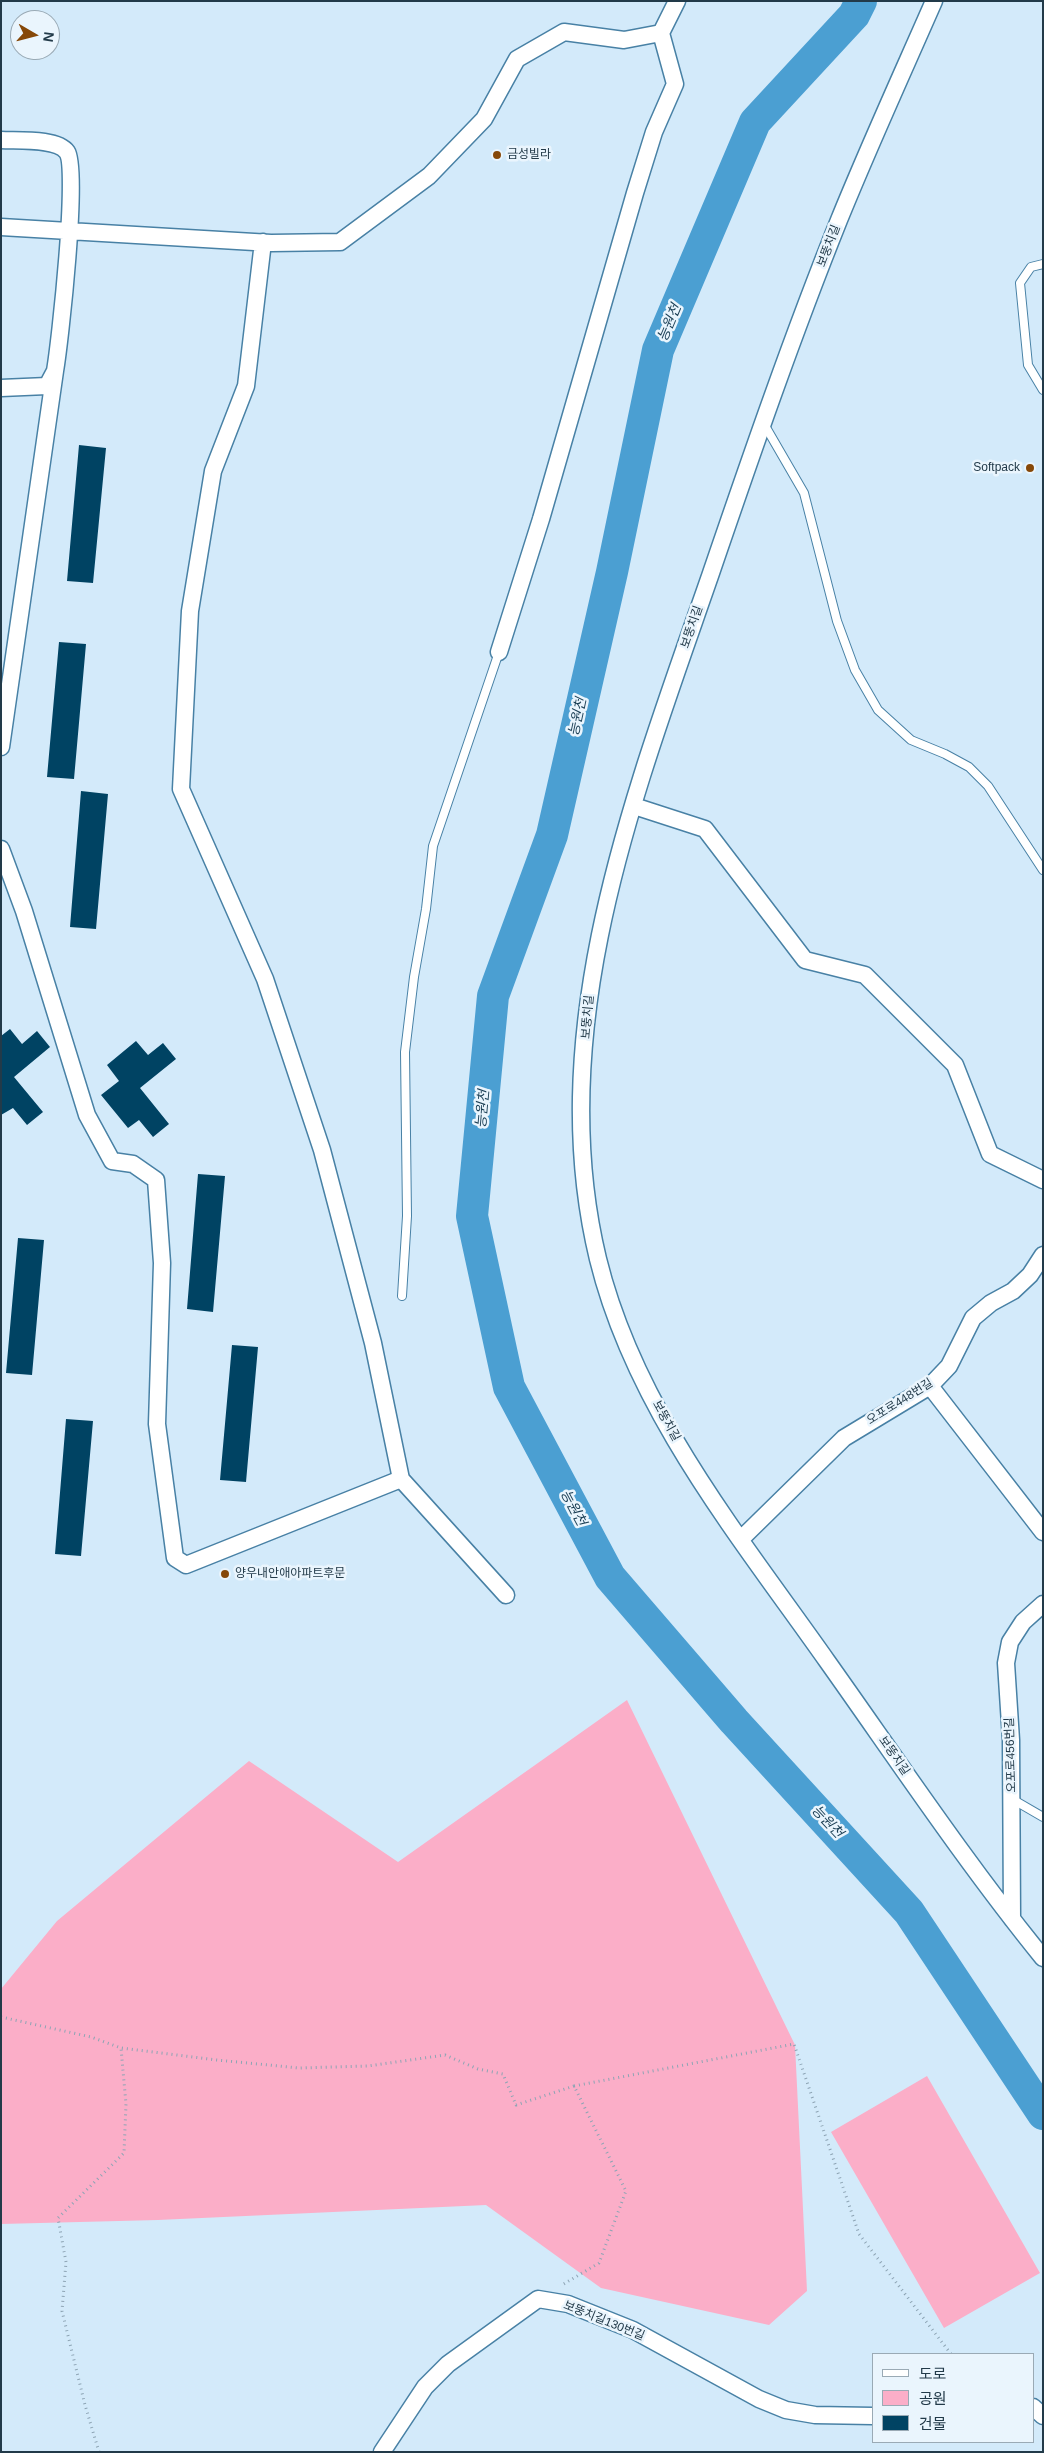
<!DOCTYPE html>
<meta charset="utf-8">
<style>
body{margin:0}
#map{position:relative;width:1044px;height:2453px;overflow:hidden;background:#d3eafa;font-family:Arial,"Noto Sans KR",sans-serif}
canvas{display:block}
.frame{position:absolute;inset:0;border:2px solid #223a49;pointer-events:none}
.legend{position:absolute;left:872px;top:2353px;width:162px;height:90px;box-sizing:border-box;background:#eaf5fd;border:1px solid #9aaab5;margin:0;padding:6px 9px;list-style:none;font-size:15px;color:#223a49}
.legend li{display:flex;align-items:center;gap:10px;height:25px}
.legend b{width:25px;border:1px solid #9aaab5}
.north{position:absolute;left:10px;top:10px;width:50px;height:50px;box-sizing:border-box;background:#eaf5fd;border:1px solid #9aaab5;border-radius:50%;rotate:98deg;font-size:14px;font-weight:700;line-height:20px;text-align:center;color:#223a49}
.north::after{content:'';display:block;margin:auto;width:18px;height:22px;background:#864808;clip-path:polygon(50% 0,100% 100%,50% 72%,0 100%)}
</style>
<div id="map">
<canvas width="1044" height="2453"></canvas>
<div class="frame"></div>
<ul class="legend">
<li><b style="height:6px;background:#fff"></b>도로</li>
<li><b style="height:14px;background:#fbaec8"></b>공원</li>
<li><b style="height:14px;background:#004363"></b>건물</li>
</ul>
<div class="north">N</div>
</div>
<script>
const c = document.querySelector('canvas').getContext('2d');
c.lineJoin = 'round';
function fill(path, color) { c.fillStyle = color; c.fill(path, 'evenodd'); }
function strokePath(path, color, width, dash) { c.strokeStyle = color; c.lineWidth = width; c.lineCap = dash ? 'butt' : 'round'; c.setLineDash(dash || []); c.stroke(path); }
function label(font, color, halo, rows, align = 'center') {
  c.font = font + ' Arial,"Noto Sans KR",sans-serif'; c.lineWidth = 5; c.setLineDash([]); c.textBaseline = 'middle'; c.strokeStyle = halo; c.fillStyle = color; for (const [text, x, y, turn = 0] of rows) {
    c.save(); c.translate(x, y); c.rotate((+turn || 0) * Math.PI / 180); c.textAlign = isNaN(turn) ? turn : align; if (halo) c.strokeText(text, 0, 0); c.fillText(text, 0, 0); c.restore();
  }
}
const green = new Path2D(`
 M627,1700L795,2045L807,2291L769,2325L601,2288L486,2205L158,2220L1,2224V1989L57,1921L249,1761L398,1862Z
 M927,2076L1040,2273L944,2328L831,2132Z`);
const river = new Path2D(`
 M861,1L854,15L755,122L658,350L612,572L552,835L493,996L472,1216L509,1387L610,1577L734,1721L909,1912L1043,2114`);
const building = new Path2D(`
 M79,445L106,448L93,583L67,581Z
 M59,642L86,644L74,779L47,777Z
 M81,791L108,794L96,929L70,927Z
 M10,1029L22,1044L37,1031L50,1047L14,1077L43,1112L27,1125L13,1108L1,1115V1036Z
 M136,1041L148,1055L163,1043L176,1059L140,1088L169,1124L153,1137L139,1120L128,1128L101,1095L119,1081L107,1065Z
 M198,1174L225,1176L213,1312L187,1309Z
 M18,1238L44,1240L32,1375L6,1373Z
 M232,1345L258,1347L246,1482L220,1480Z
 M66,1419L93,1421L81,1556L55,1554Z`);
const path = new Path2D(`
 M1,2017L91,2037L121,2048L217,2060L299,2068L368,2066L445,2055L478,2069L503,2074L516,2105L574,2086L626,2191L599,2263L562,2285
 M574,2086L794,2044L859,2234L951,2354
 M99,2452L85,2405L62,2311L66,2262L58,2218L124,2153L126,2104L121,2048`);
const service = new Path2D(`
 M1043,264L1031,267L1020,283L1028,365L1043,390
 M764,424L804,493L837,621L855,670L878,710L911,740L945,754L969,767L988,786L1043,870
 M402,1296L407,1216L405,1052L414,977L426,909L433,846L499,652
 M1012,1799L1043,1817`);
const minor = new Path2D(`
 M934,1C902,74 869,146 839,220C792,337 751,456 710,576C635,792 542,1028 598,1259C635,1410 739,1536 827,1661C898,1761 966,1863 1043,1958
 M1,140C18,141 57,138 67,152C79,169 60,342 55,371L47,386L1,388
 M1,227L271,243L340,242L429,176L484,119L517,59L564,32L624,40L661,33L677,1
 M263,242L246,386L213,471L190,611L181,789L265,979L322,1150L373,1343L401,1479L506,1595
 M499,652L541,519L635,193L654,132L675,84L661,33
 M1,747L55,371
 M634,806L705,829L805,960L865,975L955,1065L990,1154L1043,1180
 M1,849L24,911L87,1115L112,1161L133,1164L156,1180L162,1263L157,1424L175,1558L186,1565L401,1479
 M930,1386L1043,1532
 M741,1539L844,1438L930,1386L949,1366L973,1318L991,1303L1013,1291L1030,1275L1043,1255
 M1012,1919L1011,1740L1006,1663L1010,1642L1023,1622L1043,1604
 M1033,2407L1043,2416
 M382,2452L425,2387L448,2364L538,2299L568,2304L633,2330L759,2399L786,2410L815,2415L873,2416`);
const markers = [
 [497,155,5,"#864808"],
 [1030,468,5,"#864808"],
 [225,1574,5,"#864808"]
];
const poiNames = [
 ["금성빌라",507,155],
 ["Softpack",1020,468,"right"],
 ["양우내안애아파트후문",235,1574]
];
const streetNames = [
 ["보뚱치길",829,246,-69],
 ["보뚱치길",692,627,-71],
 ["보뚱치길",588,1017,-85],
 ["오포로448번길",900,1402,-32],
 ["보뚱치길",666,1421,61],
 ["오포로456번길",1011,1755,-92],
 ["보뚱치길",894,1756,55],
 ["보뚱치길130번길",604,2321,22]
];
const waterNames = [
 ["능원천",670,323,-67],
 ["능원천",578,717,-78],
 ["능원천",483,1109,-85],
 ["능원천",573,1508,62],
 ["능원천",827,1822,47]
];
fill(green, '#fbaec8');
strokePath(river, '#4b9fd2', 32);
fill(building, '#004363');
strokePath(service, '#4881a5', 10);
strokePath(minor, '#4881a5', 19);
strokePath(path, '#8da4b4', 3, [1, 4]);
strokePath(service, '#fff', 8);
strokePath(minor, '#fff', 16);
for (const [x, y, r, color] of markers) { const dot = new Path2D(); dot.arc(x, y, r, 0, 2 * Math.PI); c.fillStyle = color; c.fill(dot); strokePath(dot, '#eaf5fd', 2); }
label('12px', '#223a49', '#eaf5fd', poiNames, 'left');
label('12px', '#223a49', '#eaf5fd', streetNames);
label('italic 14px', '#1a3e54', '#eaf5fd', waterNames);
</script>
